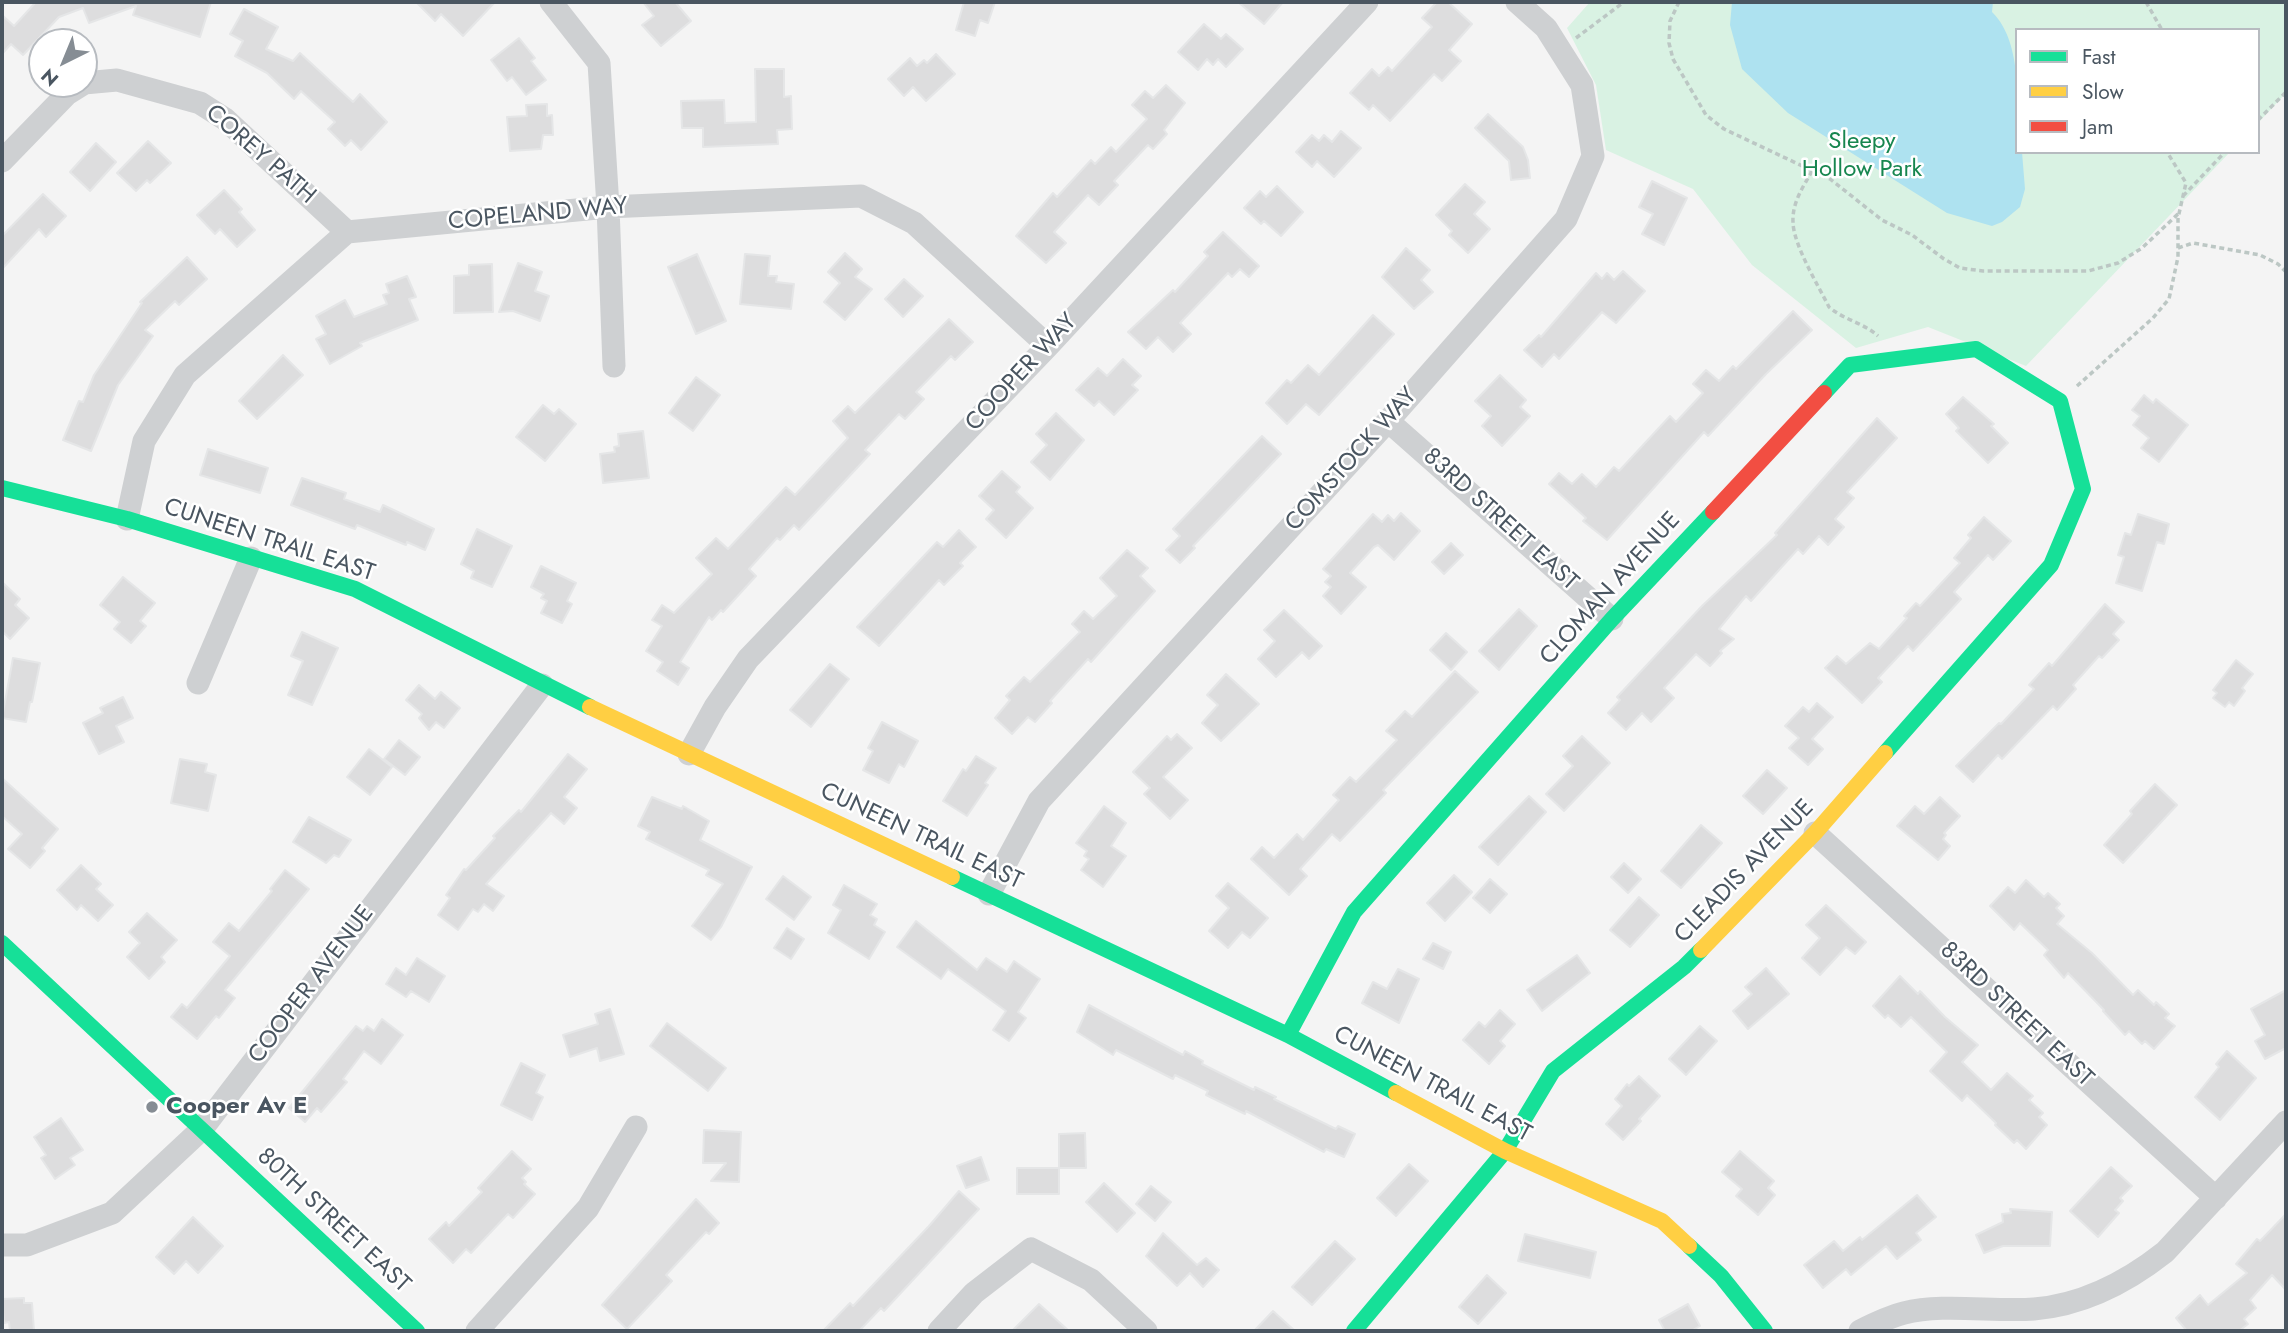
<!DOCTYPE html>
<style>
body{margin:0}
#map{position:relative;width:2288px;height:1333px;overflow:hidden;background:#f4f4f4;font-family:Jost,sans-serif}
canvas{display:block}
.frame{position:absolute;inset:0;border:4px solid #4a5661;pointer-events:none}
.legend{position:absolute;left:2015px;top:28px;width:245px;height:126px;box-sizing:border-box;background:#fff;border:2px solid #b7bbc0;margin:0;padding:9px 12px;list-style:none;font-size:21px;color:#4a5661}
.legend li{display:flex;align-items:center;gap:14px;height:35px}
.legend b{width:35px;border:2px solid #b7bbc0}
.north{position:absolute;left:28px;top:28px;width:70px;height:70px;box-sizing:border-box;background:#fff;border:2px solid #b7bbc0;border-radius:50%;rotate:223deg;font-size:19px;font-weight:700;line-height:28px;text-align:center;color:#4a5661}
.north::after{content:'';display:block;margin:auto;width:24px;height:32px;background:#868d94;clip-path:polygon(50% 0,100% 100%,50% 72%,0 100%)}
</style>
<div id="map">
<canvas width="2288" height="1333"></canvas>
<div class="frame"></div>
<ul class="legend">
<li><b style="height:9px;background:#16e098"></b>Fast</li>
<li><b style="height:9px;background:#ffcf43"></b>Slow</li>
<li><b style="height:9px;background:#f24e42"></b>Jam</li>
</ul>
<div class="north">N</div>
</div>
<script>
const c = document.querySelector('canvas').getContext('2d');
c.lineJoin = 'round';
function fill(path, color) { c.fillStyle = color; c.fill(path, 'evenodd'); }
function strokePath(path, color, width, dash) { c.strokeStyle = color; c.lineWidth = width; c.lineCap = dash ? 'butt' : 'round'; c.setLineDash(dash || []); c.stroke(path); }
function label(font, color, halo, rows, align = 'center') {
  c.font = font + ' Jost,sans-serif'; c.lineWidth = 5; c.setLineDash([]); c.textBaseline = 'middle'; c.strokeStyle = halo; c.fillStyle = color; for (const [text, x, y, turn = 0] of rows) {
    c.save(); c.translate(x, y); c.rotate((+turn || 0) * Math.PI / 180); c.textAlign = isNaN(turn) ? turn : align; if (halo) c.strokeText(text, 0, 0); c.fillText(text, 0, 0); c.restore();
  }
}
const green = new Path2D(`
 M1590,2H2286V93L2258,123V30H2017V152H2230L2026,366L1928,327L1856,348L1752,265L1693,189L1606,150L1596,85L1567,28Z`);
const water = new Path2D(`
 M1732,2H1993L1992,12C2024,43 2017,110 2017,152H2022L2025,189L2020,207L2002,222L1992,226L1947,213L1788,113L1742,69L1730,25Z`);
const building = new Path2D(`
 M36,2H211L200,37L133,15L136,6L89,23L83,8L59,17L23,55L11,44L2,54V15L14,26Z
 M416,2H495L463,36L441,14L435,21Z
 M643,2H675L691,21L661,46L642,25L654,16Z
 M964,2H995L988,23L980,20L975,36L956,30Z
 M1238,2H1283L1264,24Z
 M1437,2H1448L1472,24L1449,50L1461,61L1442,81L1434,74L1390,121L1373,105L1369,110L1350,93L1372,69L1379,76L1388,67L1392,71L1432,27L1422,18Z
 M244,9L278,27L266,49L293,61L300,53L353,102L360,94L387,122L361,150L351,140L345,146L328,129L335,122L301,91L294,99L267,73L235,56L243,41L230,34Z
 M1204,24L1221,39L1226,34L1243,49L1226,67L1218,59L1213,65L1207,59L1198,70L1178,52Z
 M519,38L535,58L531,61L546,80L526,95L512,77L507,81L491,60Z
 M936,54L955,74L926,101L913,87L904,96L888,79L910,58L917,66L924,60L927,63Z
 M755,69H784V97L791,96L792,129L777,130L778,144L703,147V128H682L681,101L724,100L725,123L756,122Z
 M1166,85L1185,103L1164,130L1167,134L1153,149L1148,145L1114,181L1118,185L1099,205L1088,195L1054,232L1066,243L1046,263L1016,236L1053,193L1057,197L1091,160L1095,164L1111,147L1116,152L1147,119L1132,105L1145,91L1153,98Z
 M547,104V116L552,115L553,135H543L541,149L510,151L507,117L527,116L526,105Z
 M1488,114L1523,147L1528,160L1530,178L1511,180L1509,161L1475,128Z
 M1341,131L1361,148L1334,177L1317,161L1312,167L1296,152L1312,135L1319,141L1324,135L1332,142Z
 M148,141L171,163L150,183L147,180L136,191L117,173Z
 M96,143L116,162L90,191L70,172Z
 M1652,181L1687,198L1664,245L1642,234L1653,214L1639,207Z
 M1465,184L1485,202L1474,214L1490,229L1468,253L1449,235L1452,231L1436,215Z
 M1277,186L1303,212L1281,236L1264,221L1261,224L1244,208L1260,191L1266,197Z
 M224,190L242,209L239,212L255,230L237,247L220,229L215,234L197,215Z
 M43,194L66,216L46,237L39,229L2,269V236Z
 M1223,232L1259,266L1249,277L1240,269L1232,277L1228,273L1180,323L1191,334L1173,352L1158,337L1146,349L1128,332L1173,290L1175,292L1208,256L1204,252Z
 M1406,248L1430,270L1421,280L1433,292L1414,309L1382,277Z
 M845,253L862,269L855,277L872,289L845,320L824,302L840,283L828,272Z
 M697,254L726,321L696,334L668,267Z
 M745,254L770,256L768,276H777L776,282L794,284L791,309L740,304Z
 M187,257L207,279L179,305L175,301L145,330L153,336L118,385L91,451L63,440L79,401L83,402L94,375L142,303L140,302Z
 M518,263L542,272L535,291L549,296L540,321L513,311L499,312Z
 M492,264L493,312L454,313V276L469,275V265Z
 M1623,271L1645,291L1616,323L1602,312L1559,359L1554,354L1542,367L1524,350L1539,335L1541,337L1596,273L1602,279L1607,273L1614,280Z
 M407,276L416,297L409,299L418,320L360,343L362,346L330,364L316,339L326,334L316,316L345,300L354,317L387,304L383,295L389,293L386,284Z
 M904,279L923,296L903,317L885,299Z
 M1793,311L1812,330L1766,374L1708,436L1704,432L1607,540L1583,521L1586,518L1549,484L1559,473L1572,484L1582,474L1596,487L1614,467L1619,471L1670,416L1676,422L1703,393L1693,384L1706,370L1719,381L1733,366L1736,369Z
 M1373,315L1394,334L1319,415L1306,404L1287,424L1266,403L1287,380L1291,383L1308,365L1319,375Z
 M949,319L973,342L955,360L951,356L916,392L924,399L905,419L899,414L865,450L870,454L799,530L794,525L780,540L777,538L749,569L756,576L723,612L721,610L712,620L709,617L680,662L689,668L678,685L657,671L663,662L646,651L662,626L652,620L662,605L674,613L712,574L696,558L716,538L728,549L786,487L795,495L848,438L833,421L848,406L855,413Z
 M283,355L303,375L257,419L239,401Z
 M1123,359L1141,376L1132,385L1138,390L1114,415L1099,401L1094,406L1076,390L1098,368L1107,376Z
 M1500,375L1526,400L1520,407L1530,416L1502,446L1482,426L1491,416L1475,401Z
 M696,377L720,395L693,431L669,413Z
 M2144,395L2153,403L2156,399L2188,425L2159,462L2141,448L2149,438L2133,425L2140,416L2132,410Z
 M1963,397L1994,424L1991,426L2008,443L1988,463L1956,431L1959,428L1946,414Z
 M543,405L554,414L559,409L576,424L545,461L516,437Z
 M1056,413L1084,440L1050,480L1031,462L1047,445L1036,434Z
 M1877,418L1897,438L1847,492L1854,498L1835,519L1844,527L1828,545L1819,536L1803,554L1798,549L1751,601L1746,596L1719,629L1734,639L1720,651L1722,653L1710,666L1696,654L1664,688L1674,698L1651,722L1642,713L1626,730L1608,713L1620,700L1617,697L1702,606L1777,535L1775,533Z
 M643,431L649,478L603,483L600,454L615,452L614,447L619,446L618,434Z
 M1262,436L1281,454L1193,546L1195,548L1180,563L1166,550L1180,536L1173,529Z
 M208,449L268,468L260,493L200,475Z
 M1002,471L1020,487L1016,492L1033,508L1006,538L986,519L994,510L979,496Z
 M302,478L346,493L344,499L380,512L383,505L434,529L425,550L407,542L406,545L357,525L355,529L291,505Z
 M1401,513L1420,531L1394,560L1378,545L1374,547L1350,573L1366,587L1341,614L1323,596L1331,587L1325,582L1331,576L1323,569L1373,514L1382,522L1388,515L1394,521Z
 M2138,514L2169,524L2164,544L2157,542L2142,591L2116,583L2124,557L2118,555L2125,533L2131,535Z
 M1984,517L2011,541L1993,560L1988,555L1954,592L1961,599L1913,651L1908,646L1878,678L1882,682L1862,703L1825,668L1837,656L1846,664L1870,643L1879,649L1907,618L1904,616L1916,603L1920,606L1960,563L1954,558L1971,538L1968,535Z
 M477,529L512,546L492,587L471,578L474,571L461,564Z
 M959,530L976,547L960,563L963,566L944,585L939,580L879,646L857,627L937,542L943,547Z
 M1451,543L1463,555L1444,574L1432,562Z
 M1127,550L1148,568L1140,576L1155,591L1091,662L1088,659L1050,701L1052,703L1035,722L1028,717L1012,734L995,718L1010,700L1006,696L1024,677L1030,682L1080,632L1072,624L1084,611L1093,619L1117,596L1100,578Z
 M541,566L576,583L567,601L572,604L562,623L541,613L547,601L541,598L544,594L531,587Z
 M123,577L155,603L140,621L146,626L131,643L114,629L120,622L100,605Z
 M2,582L20,599L15,605L29,618L10,639L2,631Z
 M2105,604L2124,622L2113,634L2119,640L2102,658L2099,656L2073,685L2076,689L2057,710L2053,706L2002,759L1998,755L1973,782L1956,766L1999,723L2001,724L2034,689L2029,685L2049,663L2052,666Z
 M1519,609L1537,626L1499,670L1479,651Z
 M1284,610L1322,646L1309,659L1302,652L1276,677L1258,659L1275,641L1264,630Z
 M302,632L338,648L312,705L288,695L303,661L291,656Z
 M1446,633L1467,652L1451,670L1430,650Z
 M13,658L40,663L32,702H30L26,722L2,718Z
 M2236,660L2253,674L2242,688L2245,691L2234,706L2229,702L2225,707L2213,698L2217,693L2213,690Z
 M830,664L849,679L811,727L790,710Z
 M1455,671L1478,692L1383,790L1386,793L1340,841L1332,834L1300,869L1307,876L1289,895L1251,859L1262,847L1274,858L1297,834L1303,840L1339,800L1333,795L1350,777L1356,782L1397,740L1386,731L1405,711L1412,717Z
 M1226,674L1259,704L1221,741L1202,723L1218,705L1207,695Z
 M419,685L435,699L441,692L460,708L444,728L436,722L429,730L419,718L422,714L406,700Z
 M123,697L133,718L116,726L124,742L99,754L83,723L103,713L100,708Z
 M1817,703L1833,717L1812,739L1823,749L1808,765L1789,748L1799,738L1785,726L1803,707L1809,712Z
 M882,722L918,741L904,767L899,764L889,783L863,770L873,751L868,748Z
 M1177,734L1192,748L1163,777L1188,800L1170,819L1144,794L1150,788L1133,772L1167,736L1171,740Z
 M1582,736L1610,763L1564,811L1546,794L1573,766L1563,756Z
 M399,740L420,757L405,775L384,759Z
 M369,749L392,767L370,795L347,777Z
 M568,754L587,769L564,797L577,808L564,824L551,813L486,884L504,896L493,911L484,904L478,912L473,909L458,930L438,915L450,898L446,895L464,869L466,870L495,838L493,836L519,810L521,812Z
 M976,756L996,768L985,783L988,785L967,816L943,801L963,769L966,771Z
 M180,759L207,764L205,772L216,775L208,811L171,803Z
 M1767,770L1787,788L1763,814L1743,796Z
 M2,778L58,829L42,848L45,851L30,868L8,849L22,834L2,816Z
 M2155,784L2177,805L2123,863L2104,845L2132,814L2130,811Z
 M1529,796L1546,812L1498,865L1479,847Z
 M652,797L682,809L683,806L709,821L700,840L752,867L721,927L711,940L692,926L723,884L706,875L709,870L646,839L650,832L638,826Z
 M1940,797L1960,816L1944,833L1946,835L1943,839L1950,846L1938,860L1897,826L1915,806L1924,814Z
 M1104,806L1126,823L1111,846L1126,856L1103,887L1081,870L1089,859L1084,856L1087,851L1076,843Z
 M309,817L351,840L339,857L334,855L326,863L293,842Z
 M1701,825L1722,843L1681,888L1661,871Z
 M1624,863L1641,879L1628,893L1611,877Z
 M81,865L101,884L96,889L113,905L98,921L81,905L77,910L57,890Z
 M285,870L309,889L225,990L235,998L219,1018L216,1016L197,1039L171,1017L182,1004L187,1008L230,956L213,942L229,923L239,931L272,891L270,889Z
 M1454,875L1472,892L1445,921L1427,903Z
 M783,876L811,897L794,920L766,899Z
 M1490,879L1507,894L1490,913L1473,898Z
 M2026,880L2044,897L2048,893L2060,904L2056,908L2064,916L2057,924L2092,953L2133,995L2138,990L2154,1005L2156,1002L2169,1014L2165,1018L2175,1026L2154,1049L2145,1041L2142,1044L2129,1031L2125,1035L2103,1011L2104,1010L2068,973L2064,978L2044,955L2048,950L2020,923L2014,930L1990,906L2008,887L2015,893Z
 M1228,883L1268,918L1250,938L1242,932L1228,948L1209,931L1229,908L1216,896Z
 M844,885L877,904L870,915L877,919L874,925L885,932L869,959L828,933L841,910L833,905Z
 M1639,897L1659,915L1630,947L1610,930Z
 M1826,905L1866,942L1855,954L1846,947L1820,975L1802,958L1820,938L1806,925Z
 M147,913L177,940L161,957L165,962L149,979L127,957L140,943L129,932Z
 M916,921L977,970L986,958L1007,972L1014,961L1040,979L1018,1012L1026,1018L1009,1041L993,1030L1006,1011L948,969L941,979L897,947Z
 M787,928L804,939L791,959L774,948Z
 M1433,943L1451,952L1443,969L1423,959Z
 M1577,955L1590,973L1542,1011L1527,990Z
 M417,958L445,976L429,1002L411,991L406,997L386,984L396,968L406,975Z
 M1766,968L1789,994L1748,1029L1733,1011L1752,994L1745,987Z
 M1398,969L1419,979L1399,1023L1362,1003L1373,982L1387,989Z
 M1900,976L1918,994L1920,991L1945,1017L1978,1045L1962,1062L1991,1090L2007,1073L2033,1096L2029,1100L2043,1113L2039,1117L2047,1125L2026,1149L2017,1140L2014,1143L1995,1125L1996,1123L1967,1095L1962,1101L1930,1071L1947,1052L1911,1017L1901,1027L1888,1015L1885,1018L1873,1006Z
 M2286,990V1048L2265,1059L2255,1041L2265,1035L2251,1009Z
 M1089,1005L1183,1055L1185,1051L1203,1061L1202,1064L1254,1090L1255,1087L1276,1097L1274,1099L1336,1129L1338,1126L1355,1134L1344,1157L1326,1149L1324,1152L1246,1111L1245,1114L1206,1095L1208,1091L1175,1075L1173,1079L1116,1050L1113,1055L1077,1032Z
 M610,1009L624,1054L600,1061L597,1048L570,1057L563,1035L598,1024L595,1014Z
 M1500,1010L1515,1024L1500,1041L1505,1046L1489,1064L1463,1040L1479,1022L1485,1027Z
 M382,1019L403,1035L381,1064L364,1051L343,1079L347,1082L321,1112L317,1108L305,1122L289,1108L356,1026L363,1031L367,1026L374,1031Z
 M667,1023L726,1068L708,1091L650,1046Z
 M1700,1026L1717,1041L1686,1075L1669,1059Z
 M2227,1051L2256,1078L2220,1120L2195,1097L2219,1067L2216,1064Z
 M521,1063L545,1075L536,1093L543,1097L532,1120L501,1105Z
 M1639,1076L1660,1096L1639,1119L1641,1121L1623,1140L1606,1124L1622,1106L1615,1099L1627,1084L1629,1086Z
 M61,1118L83,1150L70,1158L75,1165L55,1179L41,1158L46,1155L34,1137Z
 M704,1130L741,1132L739,1182L711,1181L726,1163H703Z
 M1085,1133L1086,1168H1059V1134Z
 M512,1151L531,1169L522,1178L526,1182L524,1184L535,1194L513,1218L508,1214L471,1253L466,1249L453,1263L429,1239L446,1222L449,1226L482,1192L478,1188Z
 M1740,1151L1774,1181L1768,1188L1775,1195L1758,1215L1736,1196L1742,1189L1722,1172Z
 M981,1157L989,1180L966,1188L957,1166Z
 M1409,1164L1428,1181L1396,1216L1377,1198Z
 M2111,1167L2132,1186L2120,1198L2123,1201L2115,1210L2119,1213L2098,1237L2070,1211Z
 M1017,1168H1059V1194H1017Z
 M1104,1183L1135,1213L1117,1232L1086,1202Z
 M1151,1186L1171,1202L1155,1221L1136,1204Z
 M959,1191L979,1209L884,1311L881,1308L859,1331H823L850,1303L853,1306L929,1226Z
 M1917,1195L1936,1217L1916,1233L1921,1240L1897,1259L1886,1246L1851,1275L1846,1269L1823,1288L1804,1265L1834,1241L1843,1251L1860,1237L1862,1240Z
 M696,1199L719,1223L709,1234L706,1232L666,1275L672,1281L627,1329L602,1305Z
 M2010,1209L2052,1212L2050,1246H2003L1984,1253L1976,1235L2003,1222L2002,1214L2011,1213Z
 M2286,1214V1290L2272,1275L2250,1300L2256,1308L2244,1319L2248,1324L2239,1331H2187L2176,1318L2200,1295L2208,1305L2247,1273L2236,1264L2257,1239L2260,1241Z
 M193,1217L223,1246L198,1273L186,1261L174,1274L156,1257Z
 M1163,1233L1197,1265L1206,1258L1219,1270L1203,1287L1190,1273L1177,1286L1146,1256Z
 M1525,1234L1596,1252L1590,1278L1518,1261Z
 M1335,1241L1355,1259L1312,1305L1292,1287Z
 M1487,1275L1506,1293L1478,1324L1459,1307Z
 M24,1298V1303H32L34,1331H10L9,1322L4,1323L2,1299Z
 M1039,1304L1069,1331H1012Z
 M1688,1304L1700,1326L1691,1331H1665L1659,1320Z
 M1273,1311L1295,1331H1254Z`);
const path = new Path2D(`
 M1679,2L1670,21L1669,43L1673,59L1706,115L1724,129L1830,179L1882,220L1912,235L1944,259L1960,268L1983,271H2088L2118,263L2142,248L2179,213
 M2146,2L2162,30
 M1576,38L1624,2
 M2258,120L2286,92
 M1812,171C1803,187 1792,203 1793,222C1793,244 1819,287 1829,307C1844,320 1864,323 1878,336
 M2183,196L2225,152
 M2178,248L2193,243L2260,255L2278,264L2286,272
 M2077,386L2153,318L2169,299L2178,257V218L2186,183L2167,152`);
const street = new Path2D(`
 M551,2L599,63L608,207L614,366
 M84,83L117,80L200,103L225,119L347,232
 M2,161L67,94L83,84
 M1388,421L1612,619
 M127,519L144,441L185,375L347,232L608,207L861,196L914,223L1048,346
 M198,683L251,558
 M689,754L715,707L748,659L1048,346L1367,2
 M1815,833L2216,1198
 M989,894L1039,801L1388,421L1566,219L1593,156L1582,85L1546,28L1517,2
 M2,1245H27L112,1213L202,1129L542,685
 M477,1331L588,1208L636,1127
 M939,1331L974,1293L1031,1249L1091,1280L1146,1331
 M1860,1331C1874,1324 1888,1317 1904,1313C1942,1303 1993,1312 2034,1309C2083,1305 2127,1282 2165,1252L2286,1122`);
const fast = new Path2D(`
 M1824,393L1850,365L1976,349L2060,401L2083,489L2051,565L1885,753
 M2,488L127,519L355,589L590,707
 M952,877L1288,1035L1396,1093
 M2,943L417,1331
 M1288,1035L1354,912L1612,619L1713,512
 M1689,1246L1721,1276L1765,1331
 M1354,1331L1505,1151L1553,1071L1684,967L1701,950`);
const slow = new Path2D(`
 M590,707L952,877
 M1701,950L1815,833L1885,753
 M1396,1093L1505,1151L1662,1221L1689,1246`);
const jam = new Path2D(`
 M1713,512L1824,393`);
const markers = [
 [152,1107,7,"#868d94"]
];
const parkNames = [
 ["Sleepy",1862,142],
 ["Hollow Park",1862,170]
];
const streetNames = [
 ["COREY PATH",260,155,41],
 ["COPELAND WAY",538,215,-5],
 ["COOPER WAY",1022,373,-47],
 ["COMSTOCK WAY",1352,460,-48],
 ["83RD STREET EAST",1500,520,42],
 ["CUNEEN TRAIL EAST",269,541,18],
 ["CLOMAN AVENUE",1611,589,-48],
 ["CUNEEN TRAIL EAST",921,837,25],
 ["CLEADIS AVENUE",1745,872,-46],
 ["COOPER AVENUE",312,985,-53],
 ["83RD STREET EAST",2016,1015,43],
 ["CUNEEN TRAIL EAST",1432,1085,28],
 ["80TH STREET EAST",333,1221,43]
];
const poiNames = [
 ["Cooper Av E",166,1107]
];
fill(green, '#d9f2e3');
fill(water, '#aee2f0');
fill(building, '#ddddde');
strokePath(building, '#e5e6e7', 2);
strokePath(path, '#bcc7c4', 3.5, [5, 3.5]);
strokePath(street, '#ced0d2', 23);
strokePath(fast, '#16e098', 16);
strokePath(slow, '#ffcf43', 16);
strokePath(jam, '#f24e42', 16);
for (const [x, y, r, color] of markers) { const dot = new Path2D(); dot.arc(x, y, r, 0, 2 * Math.PI); c.fillStyle = color; c.fill(dot); strokePath(dot, '#fff', 2.5); }
label('24px', '#17864f', '#fff', parkNames);
label('24px', '#4a5661', '#fff', streetNames);
label('bold 24px', '#4a5661', '#fff', poiNames, 'left');
</script>
